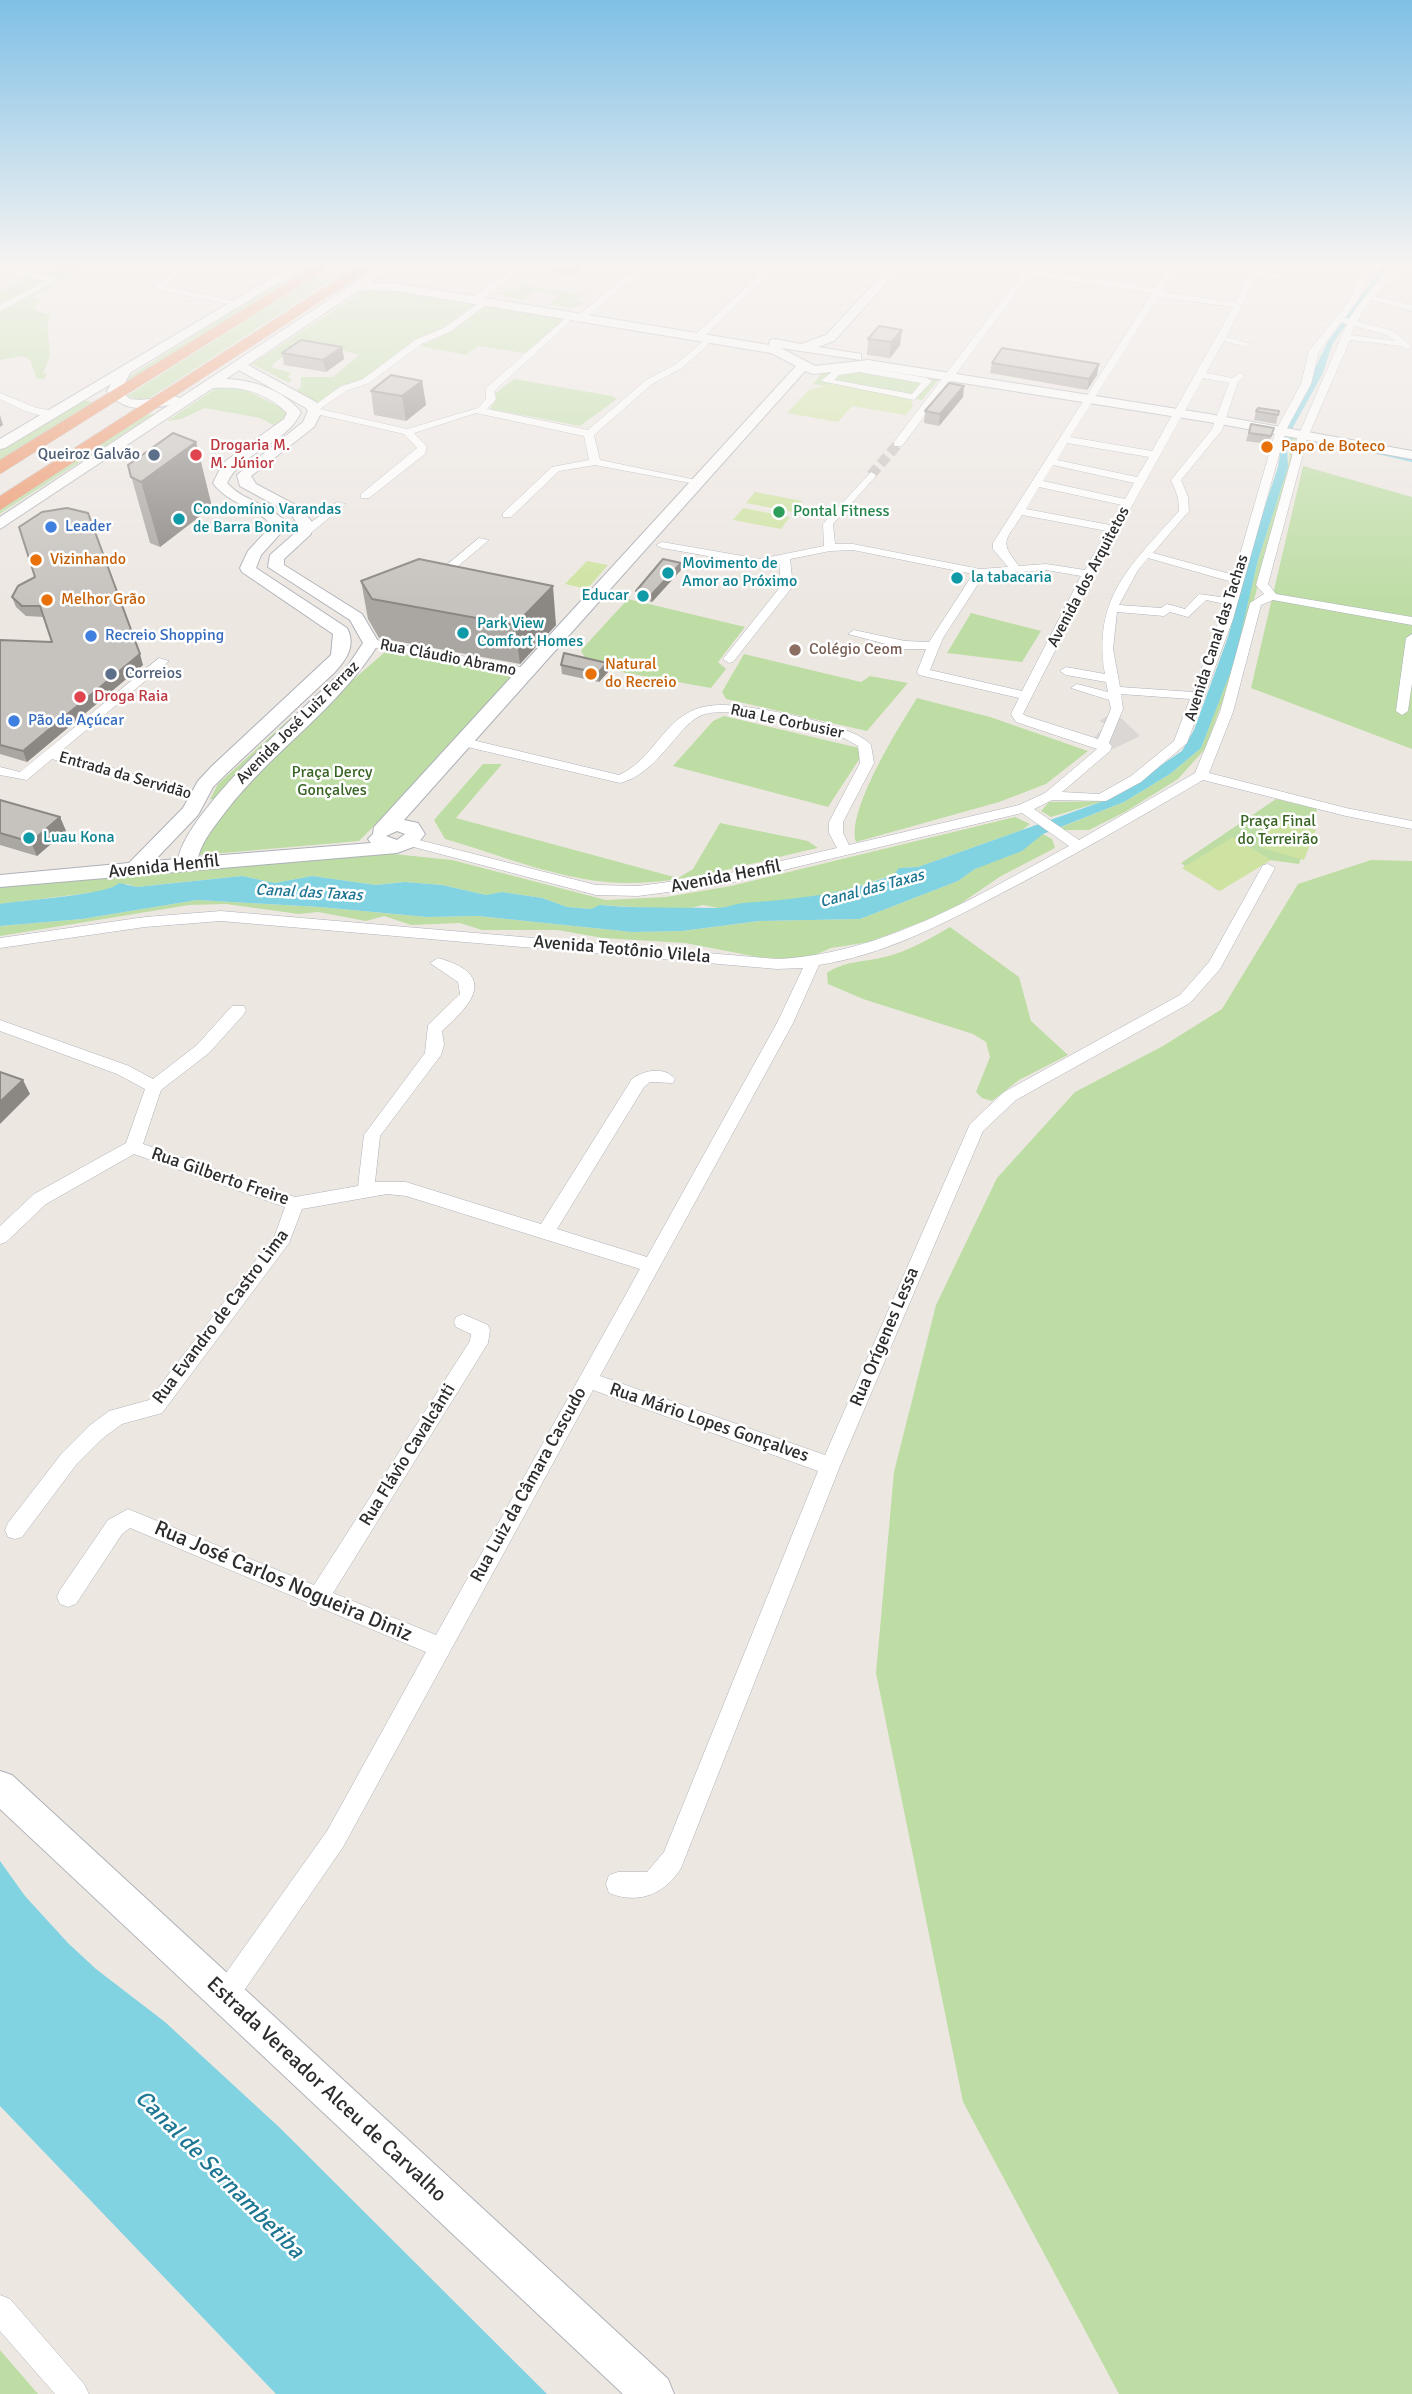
<!DOCTYPE html>
<meta charset="utf-8">
<style>
body{margin:0}
canvas{display:block;background:#ede7e2}
</style>
<canvas width="1412" height="2394"></canvas>
<script>
const c = document.querySelector('canvas').getContext('2d');
c.lineJoin = 'round';
function fill(path, color) { c.fillStyle = color; c.fill(path, 'evenodd'); }
function strokePath(path, color, width, dash) { c.strokeStyle = color; c.lineWidth = width; c.lineCap = dash ? 'butt' : 'round'; c.setLineDash(dash || []); c.stroke(path); }
function label(font, color, halo, rows, align = 'center') {
  c.font = font + ' Signika,sans-serif'; c.lineWidth = 5; c.setLineDash([]); c.textBaseline = 'middle'; c.strokeStyle = halo; c.fillStyle = color; for (const [text, x, y, turn = 0] of rows) {
    c.save(); c.translate(x, y); c.rotate((+turn || 0) * Math.PI / 180); c.textAlign = isNaN(turn) ? turn : align; if (halo) c.strokeText(text, 0, 0); c.fillText(text, 0, 0); c.restore();
  }
}
const medical = new Path2D(`
 M526,271L609,284L582,306L571,308L498,295L497,292Z`);
const green = new Path2D(`
 M58,266H105L88,267L32,297L41,301L34,306L36,311L51,315C41,333 58,351 43,372L47,375L44,379H37L30,360L23,356L0,360V312L19,302H0V292L29,276L44,274Z
 M314,277L332,280L145,401L127,396Z
 M298,278L121,387L130,376L274,285Z
 M521,285L582,295L574,301L586,303L571,308L549,304L559,295L536,291L522,300L496,293L512,291Z
 M380,289L476,304L442,329L414,340L360,381L342,385L318,404L293,393L301,387V377H333L359,355C326,345 296,339 271,367L291,373L288,377L292,380L289,383L252,364L362,292Z
 M486,305L568,318L524,353L478,346L465,355L420,346L451,331Z
 M862,365L939,379L922,400L813,384L821,374Z
 M514,379L612,396L617,399L580,426L490,409L495,401L493,395Z
 M218,387L242,388L284,409L289,414L275,426L260,418L205,408L181,419L167,421Z
 M83,400L97,403L0,463V450Z
 M154,414L12,506L0,514V505L145,415Z
 M1290,434L1296,435V440L1281,504L1277,511L1254,600L1225,695L1205,749L1178,779L1125,812L1089,830H1062L1059,828L1124,802L1170,774L1201,748L1233,663L1258,560L1289,461Z
 M1303,466L1412,497V749L1251,688Z
 M628,599L745,627L718,662L726,669L711,688L626,673L588,662L581,651L583,648Z
 M971,613L1041,631L1022,662L947,653Z
 M385,652L526,672L359,841L189,856L227,804L315,713Z
 M744,654L861,682L870,676L908,683L867,731L726,699L722,692Z
 M917,698L990,717L1088,751L1046,784L999,802L856,842C846,811 899,727 917,698Z
 M295,714L299,716L221,801L210,799L218,784Z
 M724,716L859,748L862,755L828,807L673,766L713,721Z
 M483,764H502L456,818L678,878L693,869L720,823L808,841L818,848C757,861 691,883 628,883C566,883 504,856 445,839L434,820Z
 M1276,799L1317,809L1299,864L1270,860L1217,890L1181,863Z
 M1104,801L1051,817L1041,811L1049,802Z
 M1015,817L1030,824L1022,830L918,867L899,868L895,874L831,895L718,908L703,905L683,910L601,905L591,909L567,907L542,898L502,892L486,895L442,885L405,882L376,885L312,876L275,883L242,876L137,887L127,884L97,892L0,904V886L374,852L452,860L606,900L666,897L731,886Z
 M1043,834L1052,839L1055,848L1001,876L957,906L924,921L869,942L831,948L803,960L758,957L685,943L603,938L557,930H482L460,923L411,925L384,916L366,921L318,912L299,914L226,904L189,905L0,936V926L82,919L197,900L320,907L427,917L478,916L632,932L682,931L759,921L860,919L958,881L975,869Z
 M1371,860L1412,861V2394H1119L963,2102L876,1673L894,1472L936,1305L997,1178L1075,1092L1163,1046L1222,1009L1298,884Z
 M950,927L1019,977L1031,1021L1068,1055L1019,1080L992,1101L982,1098L976,1092L990,1057L986,1042L973,1034L863,999L828,984L827,973C843,961 865,962 885,957C909,951 929,939 950,927Z
 M0,2350L38,2394H0Z`);
const pitch = new Path2D(`
 M832,384L906,397L911,400L913,406L906,415L852,406L838,422L787,413L809,390Z
 M755,492L802,501L793,512L746,503Z
 M743,508L790,517L781,529L733,520Z
 M587,561L608,565L587,589L565,584Z
 M1274,819L1316,830L1304,860L1262,848Z
 M1233,837L1271,860L1220,891L1182,868Z`);
const plaza = new Path2D(`
 M1109,715L1121,718L1140,736L1113,749L1094,738L1106,724L1099,721Z`);
const water = new Path2D(`
 M1383,266H1388L1333,343L1322,375L1293,427L1292,439L1287,448L1288,467L1258,560L1234,663L1201,748L1170,774L1124,802L1043,834L1022,851L975,869L958,881L860,919L759,921L682,931L632,932L478,916L427,917L320,907L197,900L82,919L0,926V904C22,900 109,895 119,883L137,887L242,876L275,883L312,876L376,885L405,882L442,885L486,895L502,892L542,898L567,907L591,909L600,905C640,909 679,907 717,908C725,908 735,904 743,903C796,899 845,895 894,874L899,868L918,867L1112,798L1182,751L1194,730L1228,637L1259,524L1278,467L1283,436L1328,341Z
 M0,1861L25,1896L68,1943L96,1969L165,2022L279,2127L547,2394H276L0,2106Z`);
const canal = new Path2D(`
 M1381,449L1412,456V462L1377,454L1376,452Z`);
const streetTunnel = new Path2D(`
 M871,475L898,444`);
const street = new Path2D(`
 M0,266L54,277L58,280L0,311V305L46,281L0,271Z
 M183,266H192L164,286L238,302V306L154,289V285Z
 M517,266H526L477,303H471V299Z
 M639,266H648L583,320H577V316Z
 M768,266H777L700,340H694V336Z
 M982,266L1025,269L1028,266H1036L1033,270L1155,288L1169,266H1177L1162,292L1235,302L1254,266H1262L1260,271L1285,275L1282,280L1258,275L1226,337L1251,344L1246,347L1224,341L1206,373L1232,378L1240,373L1245,376L1238,382L1222,430L1181,480L1188,497L1189,511L1153,553L1234,575L1276,430L1301,384L1309,351L1350,300L1361,271L1366,266H1375L1369,272L1358,300L1345,318L1349,319C1362,298 1378,281 1396,266H1405L1375,296L1412,305V311L1371,300L1357,321L1393,331L1412,347L1408,349L1401,346L1350,340L1307,439L1268,584L1276,594L1412,617V625L1273,600L1261,605L1233,712L1209,773L1346,808L1412,821V829L1346,816L1203,780C1135,820 1068,859 998,895C941,925 883,955 819,965L793,1023L600,1376L825,1455L970,1124L1004,1092L1180,995L1209,962L1263,865L1268,864L1275,868L1220,969L1190,1003L1016,1100L983,1131L840,1466L681,1868C665,1894 639,1905 609,1893L606,1884L609,1875L618,1872H647L664,1852L818,1471L593,1390L343,1847L234,2005L225,2009L216,2005L212,1996L216,1987L327,1831L426,1652L130,1528L122,1534L76,1604L68,1607L60,1604L57,1597L60,1590L108,1520L128,1509L314,1585L470,1341L471,1334L456,1327L454,1322L456,1317L463,1314L488,1325L490,1330L488,1343L333,1593L436,1635L640,1269L406,1196L387,1194L302,1209L289,1243L162,1413L122,1424L103,1438L76,1465L22,1537L15,1539L8,1537L5,1530L8,1523L62,1453L89,1426L109,1411L149,1400L275,1235L285,1207L134,1154L46,1204L6,1242L0,1244V1226L34,1194L126,1143L145,1089L117,1074L0,1031V1020L129,1066L153,1079L197,1045L232,1006H244L246,1010L244,1014L209,1053L161,1090L143,1144L295,1197L358,1186L364,1135L425,1053L428,1025L460,994L458,982L430,963L438,958C496,974 475,1002 442,1031L444,1045L441,1055L380,1136L375,1182H406L541,1224L632,1079C644,1070 665,1066 675,1079L673,1083L650,1082L644,1087L557,1229L647,1257L777,1023L803,968L777,969L221,921L145,927L0,948V938L145,917L221,911L777,959C883,954 977,896 1069,846L1022,813L721,885L638,896L596,895L406,845L404,842L411,838L596,885L638,886L721,875L837,848L829,833V822L860,763L858,746L844,738C810,729 734,703 702,715C693,719 687,725 681,732C663,752 647,776 620,783L459,745L457,742L464,738L619,775C650,761 660,729 686,714C697,707 709,705 722,705C750,705 855,724 871,745L874,763L843,822V833L849,845L1019,805L1045,793L1097,749L1016,722L1011,714L1019,698L919,675L917,672L926,649H905L848,634L854,630L905,641L929,642L973,574L853,550L830,551L790,559L793,586L733,662L729,663L723,659L781,586L779,562L760,565L662,548L656,545L662,542L760,559L824,546L823,524L871,472L876,475L875,477L833,524L835,544H853L980,569L1008,567L993,549V543L1152,293L1030,275L902,446H894V442L1022,274ZM1158,297L1233,307L1152,451L1070,437ZM1341,322L1347,324L1340,340L1297,439L1256,585L1264,594L1250,603L1220,712L1195,773L1079,840L1034,809L1052,800L1106,801L1141,782L1187,743L1233,619L1286,430L1311,384L1319,351ZM1354,326L1387,335L1395,341L1351,335ZM1203,378L1229,383L1212,429L1171,480L1178,497L1179,511C1132,564 1092,597 1105,674L1066,667L1060,671L1066,675L1106,682L1108,692L1077,684L1071,688L1109,700L1111,709L1098,739L1026,716L1023,714L1094,574ZM1067,443L1149,457L1137,477L1057,460ZM1053,465L1134,483L1125,499L1043,481ZM1039,487L1122,505L1110,525L1026,509ZM1022,515L1107,531L1085,570L1046,564L1019,566C998,540 1006,541 1022,515ZM1148,558L1232,582L1227,598L1199,594L1185,609L1167,604L1161,608L1119,605L1138,570ZM1046,570L1081,576L1022,691L930,670L943,638L984,575ZM1206,600L1225,604L1193,692L1120,687L1113,649L1117,612L1164,616L1170,612L1188,617ZM1121,694L1190,699L1174,741L1131,776L1099,794L1062,792L1110,751L1112,746L1109,743L1123,709Z
 M483,300L486,305L450,332L423,343L369,383L346,391L320,409L407,429L478,408L486,399V388L567,317L570,322L494,391L496,399L487,409L588,430L646,380L676,364L706,339L709,344L682,368L652,384L594,435L600,460L701,481V485L595,465L559,471L511,517H503V513L552,467L589,460L584,436L476,413L414,433L427,447L425,454L369,498H361V494L417,448L404,434L312,413L309,409L340,387L363,379L417,339L444,328Z
 M859,366L927,378L932,381L914,400L821,381L833,371ZM859,372L921,383L912,394L834,380L839,375Z
 M0,393L37,408L60,412C43,423 17,407 0,399Z
 M337,502L346,504L307,536H299V532Z
 M479,538L489,540L439,582H431V578Z
 M1412,634V683L1408,711L1402,715L1396,711L1406,638Z
 M371,639L526,668L532,672L526,676L367,646L365,643Z
 M159,658L169,661L60,752L203,795V801H193L52,759L27,780L0,775V767L20,772Z
 M0,2295L10,2299L84,2384L89,2394H55L0,2331Z`);
const secondary = new Path2D(`
 M291,266H305L130,373L121,391L130,399L141,400L174,396L180,398L380,266H393L370,283H395L769,345L770,340L774,339L801,344L826,335L890,266H902L834,341L818,347L861,354V360L781,348L815,366L868,360L1209,414L1412,451V459L1209,422L868,368L813,374L805,371L404,820L418,823L425,834L416,846L397,853L0,887V875L129,863L183,808L198,781L212,766L331,655L333,634L242,572L240,568L248,551L272,525C255,506 228,504 213,483L223,463L284,419L287,413C267,393 241,385 213,388L0,529V517L169,405C146,410 122,412 107,391L111,384L5,448L0,449V439ZM368,290L395,291L771,353L796,366L374,827L373,834L368,839L371,843L198,857C203,839 215,826 226,811C272,751 339,708 379,643L362,614L284,565V559L311,534L312,522L301,508L256,484L251,476L314,427L322,411L316,402L248,365L356,292ZM239,370L306,408L308,411L303,422L237,475L240,486L291,514L296,522L295,533L270,555L268,567L350,620L363,643L347,667C306,707 189,807 178,859L154,861L198,815L213,787L226,774L335,672C347,659 356,645 347,628L256,568L261,555L288,525C272,504 244,502 227,483C242,451 287,444 301,412C283,390 254,380 226,379ZM397,831L405,834L397,840L386,836Z
 M0,1771L12,1775L668,2379L674,2394H623L0,1809Z`);
const highway = new Path2D(`
 M314,266H331L0,474V460Z
 M358,266H375L0,510V496Z`);
const wall = new Path2D(`
 M550,266H585L572,276L551,272Z
 M879,326L900,345L890,358L867,355L868,339Z
 M342,347L344,359L326,372L284,365L282,353Z
 M992,363L1097,375L1087,390L990,373Z
 M422,381L426,405L406,421L374,415L371,391Z
 M963,397L939,426L924,423L925,411Z
 M1256,411H1279L1276,424L1254,420Z
 M1251,424L1274,428L1269,444L1246,441Z
 M196,442L212,507L160,547L150,543L128,465Z
 M681,570L652,602L636,598V591Z
 M361,581L556,625L520,664L379,638L368,619Z
 M18,586L143,665L27,762L0,754V640L52,642L44,617L26,616L16,607L12,597Z
 M607,663L608,672L599,682L562,674L561,665Z
 M0,800L60,817L66,831L37,856L0,845Z`);
const shadedWall = new Path2D(`
 M572,266H585L572,276Z
 M902,330L900,345L890,358L891,342Z
 M342,347L344,359L326,372L323,360Z
 M1099,364L1097,375L1087,390L1089,379Z
 M422,381L426,405L406,421L402,396Z
 M964,386L963,397L939,426L940,414Z
 M0,415L3,425L0,427Z
 M196,442L212,507L160,547L141,482Z
 M681,563V570L652,602L651,595Z
 M553,586L556,625L520,664L515,625Z
 M140,654L143,665L27,762L23,751Z
 M607,663L608,672L599,682L598,673Z
 M60,817L66,831L37,856L31,842Z
 M23,1080L30,1094L0,1124V1102Z`);
const building = new Path2D(`
 M879,326L902,330L891,342L868,339Z
 M301,340L342,347L323,360L282,353Z
 M1002,348L1099,364L1089,379L992,363Z
 M391,375L422,381L402,396L371,391Z
 M949,383L964,386L940,414L925,411Z
 M1258,408L1279,411L1278,415L1256,411Z
 M1251,424L1274,428L1271,436L1249,433Z
 M173,433L196,442L141,482L131,477L128,465Z
 M67,508L88,513L140,654L23,751L0,745V640L52,642L40,606H22L12,597L18,586L35,577L19,527L42,512Z
 M419,559L553,586L515,625L372,599L361,581Z
 M663,559L681,563L651,595L636,591Z
 M564,653L607,663L598,673L561,665Z
 M0,800L60,817L31,842L0,833Z
 M0,1072L23,1080L0,1102Z`);
const markers = [
 [1267,447,7,"#e8710a"],
 [154,455,7,"#5c6f8a"],
 [196,455,7,"#e0444e"],
 [779,512,7,"#2e9e5b"],
 [179,519,7,"#0f9aa8"],
 [51,527,7,"#3f7fe0"],
 [36,560,7,"#e8710a"],
 [668,573,7,"#0f9aa8"],
 [957,578,7,"#0f9aa8"],
 [643,596,7,"#0f9aa8"],
 [47,600,7,"#e8710a"],
 [463,633,7,"#0f9aa8"],
 [91,636,7,"#3f7fe0"],
 [795,650,7,"#8d6e63"],
 [111,674,7,"#5c6f8a"],
 [591,674,7,"#e8710a"],
 [80,697,7,"#e0444e"],
 [14,721,7,"#3f7fe0"],
 [29,838,7,"#0f9aa8"]
];
const farHealthnames = [
 ["Drogaria M.",210,446],
 ["M. Júnior",210,464],
 ["Droga Raia",94,697]
];
const farFoodnames = [
 ["Papo de Boteco",1281,447],
 ["Vizinhando",50,560],
 ["Melhor Grão",61,600],
 ["Natural",605,665],
 ["do Recreio",605,683]
];
const farServicenames = [
 ["Queiroz Galvão",140,455],
 ["Correios",125,674,"left"]
];
const farCulturenames = [
 ["Condomínio Varandas",193,510],
 ["de Barra Bonita",193,528],
 ["Movimento de",682,564],
 ["Amor ao Próximo",682,582],
 ["la tabacaria",971,578],
 ["Educar",629,596,"right"],
 ["Park View",477,624],
 ["Comfort Homes",477,642],
 ["Luau Kona",43,838]
];
const farLeisurenames = [
 ["Pontal Fitness",793,512]
];
const farShopnames = [
 ["Leader",65,527],
 ["Recreio Shopping",105,636],
 ["Pão de Açúcar",28,721]
];
const farStreetnames = [
 ["Avenida dos Arquitetos",1089,577,-62],
 ["Avenida Canal das Tachas",1217,638,-72],
 ["Rua Cláudio Abramo",448,658,11],
 ["Rua Le Corbusier",787,722,12],
 ["Avenida José Luiz Ferraz",298,723,-45],
 ["Entrada da Servidão",125,776,16]
];
const farEducationnames = [
 ["Colégio Ceom",809,650]
];
const farParknames = [
 ["Praça Dercy",332,773],
 ["Gonçalves",332,791],
 ["Praça Final",1278,822],
 ["do Terreirão",1278,840]
];
const farWaternames = [
 ["Canal das Taxas",872,889,-15],
 ["Canal das Taxas",309,893,3]
];
const streetNames = [
 ["Avenida Henfil",164,867,-6],
 ["Avenida Henfil",726,877,-11],
 ["Avenida Teotônio Vilela",622,950,5],
 ["Rua Gilberto Freire",220,1177,19],
 ["Rua Evandro de Castro Lima",221,1317,-53],
 ["Rua Orígenes Lessa",885,1337,-67],
 ["Rua Mário Lopes Gonçalves",709,1423,19],
 ["Rua Flávio Cavalcânti",408,1455,-58],
 ["Rua Luiz da Câmara Cascudo",529,1485,-61]
];
const nearStreetnames = [
 ["Rua José Carlos Nogueira Diniz",283,1582,23],
 ["Estrada Vereador Alceu de Carvalho",326,2090,43]
];
const nearWaternames = [
 ["Canal de Sernambetiba",219,2175,45]
];
fill(medical, '#f2e1e3');
fill(green, '#bedda5');
fill(pitch, '#cee3a2');
fill(plaza, '#dad7d4');
fill(water, '#81d3e2');
fill(canal, '#81d3e2');
strokePath(streetTunnel, '#c7c2be', 10, [10, 4.5]);
strokePath(street, '#aeb1b8', 1);
strokePath(secondary, '#aeb1b8', 2);
strokePath(highway, '#c4c4c4', 1);
fill(street, '#fff');
fill(secondary, '#fff');
fill(highway, '#ed976d');
fill(wall, '#aaa7a3');
fill(shadedWall, '#8b8884');
fill(building, '#c6c2bd');
strokePath(building, '#8b8884', 2);
const sky = c.createLinearGradient(0, 0, 0, 601);
sky.addColorStop(0, '#7fc0e6');
sky.addColorStop(0.44, '#f7f4f2');
sky.addColorStop(1, '#f7f4f200');
c.fillStyle = sky;
c.fillRect(0, 0, 1412, 601);
for (const [x, y, r, color] of markers) { const dot = new Path2D(); dot.arc(x, y, r, 0, 2 * Math.PI); c.fillStyle = color; c.fill(dot); strokePath(dot, '#fff', 2.5); }
label('16px', '#be3a42', '#fff', farHealthnames, 'left');
label('16px', '#c56008', '#fff', farFoodnames, 'left');
label('16px', '#4e5e75', '#fff', farServicenames, 'right');
label('16px', '#0d838f', '#fff', farCulturenames, 'left');
label('16px', '#27864d', '#fff', farLeisurenames, 'left');
label('16px', '#366cbe', '#fff', farShopnames, 'left');
label('16px', '#2d2d2d', '#fff', farStreetnames);
label('16px', '#785e54', '#fff', farEducationnames, 'left');
label('16px', '#386424', '#fff', farParknames);
label('italic 16px', '#1d7692', '#fff', farWaternames);
label('18px', '#2d2d2d', '#fff', streetNames);
label('21px', '#2d2d2d', '#fff', nearStreetnames);
label('italic 23px', '#1d7692', '#fff', nearWaternames);
</script>
